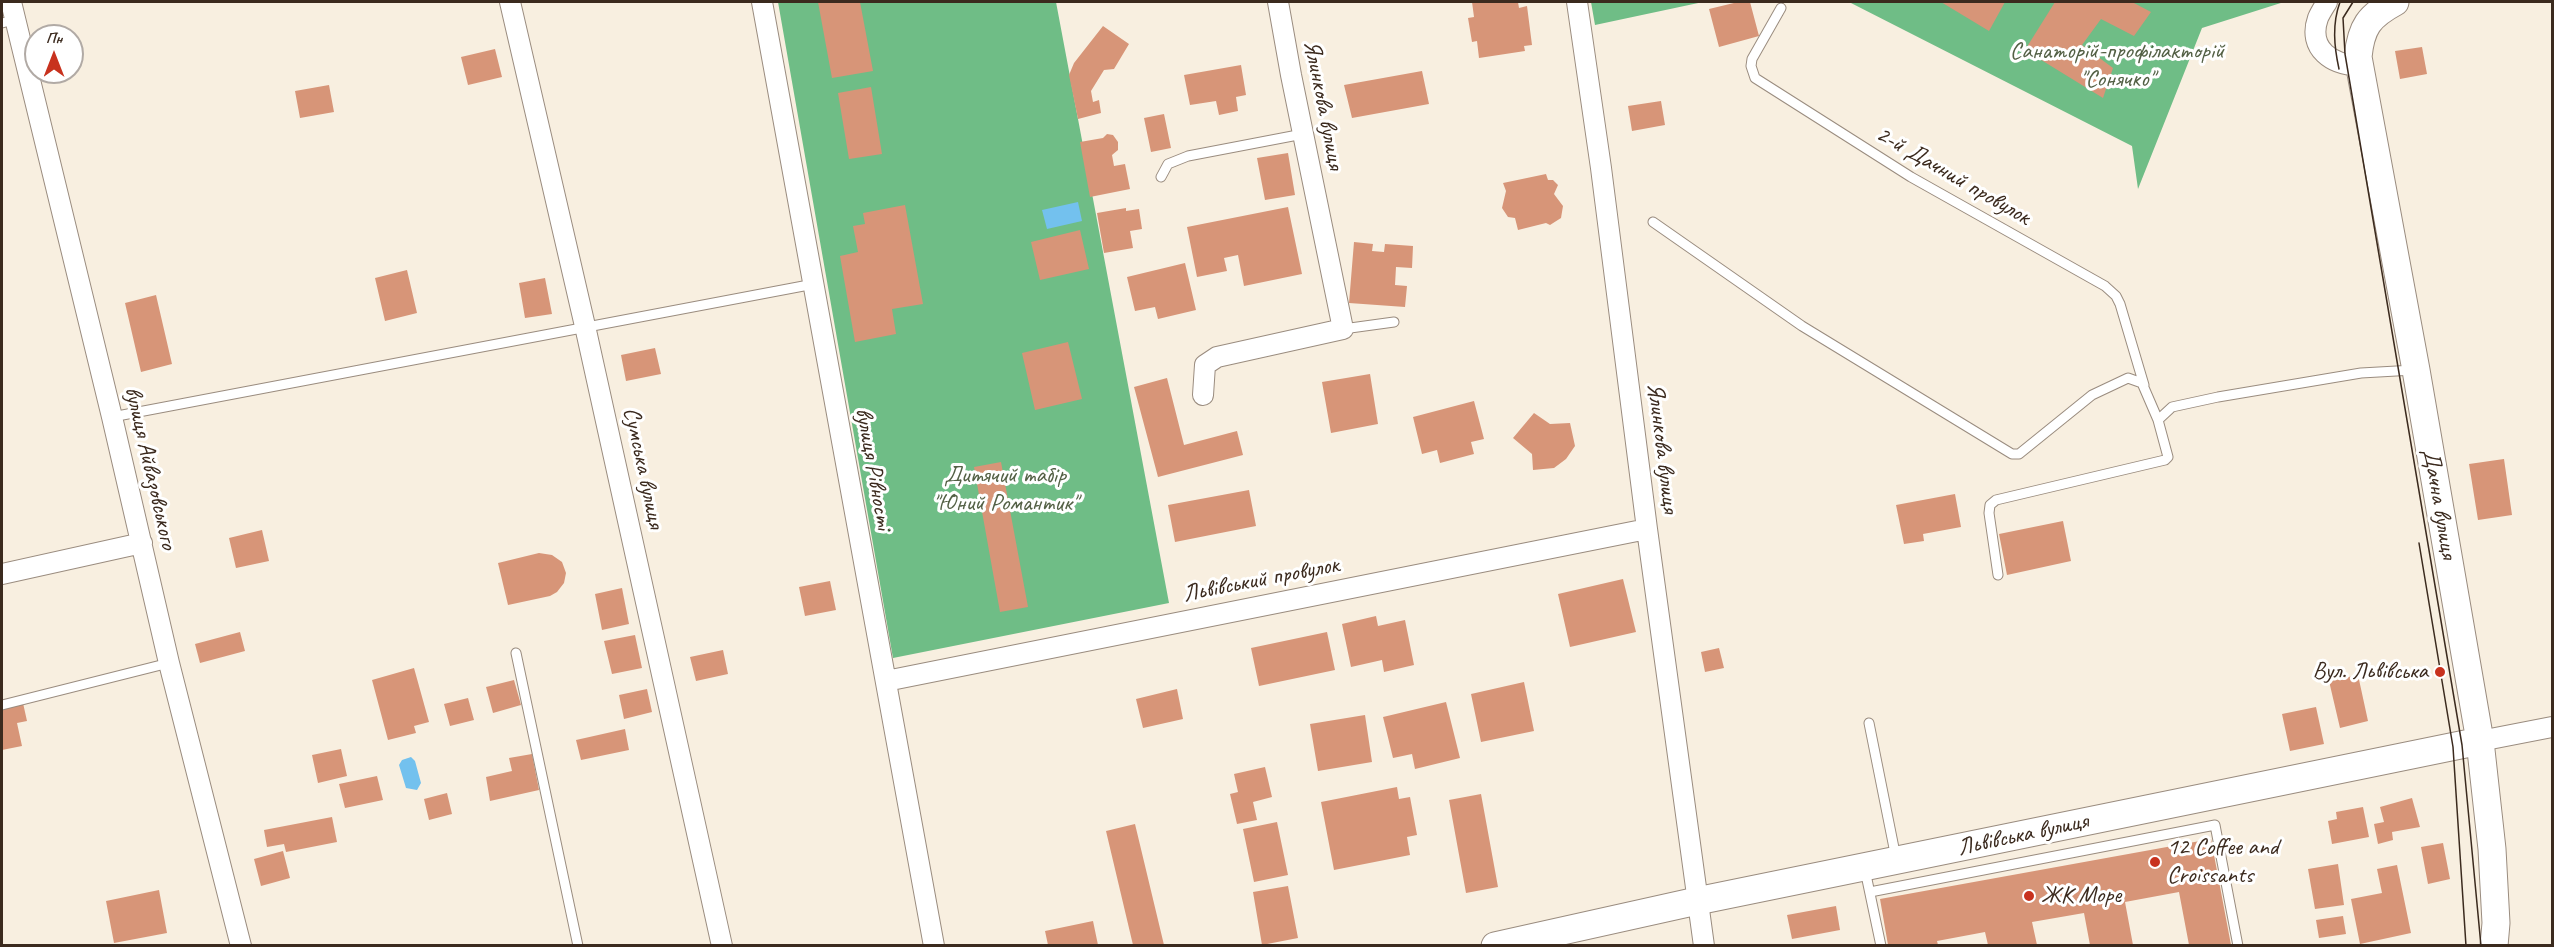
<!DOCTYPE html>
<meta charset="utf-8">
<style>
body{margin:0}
#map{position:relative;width:2554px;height:947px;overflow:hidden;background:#f8efe0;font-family:Caveat,sans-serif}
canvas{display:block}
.frame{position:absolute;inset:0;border:3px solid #3b2a1e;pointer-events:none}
.north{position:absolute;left:24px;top:24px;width:60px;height:60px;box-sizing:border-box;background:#fff;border:2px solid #b1aaa5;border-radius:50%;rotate:0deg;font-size:16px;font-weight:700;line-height:24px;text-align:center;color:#3b2a1e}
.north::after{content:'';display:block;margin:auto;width:21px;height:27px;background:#c8321e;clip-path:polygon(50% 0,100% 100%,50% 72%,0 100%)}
</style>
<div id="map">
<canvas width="2554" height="947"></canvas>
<div class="frame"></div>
<div class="north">Пн</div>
</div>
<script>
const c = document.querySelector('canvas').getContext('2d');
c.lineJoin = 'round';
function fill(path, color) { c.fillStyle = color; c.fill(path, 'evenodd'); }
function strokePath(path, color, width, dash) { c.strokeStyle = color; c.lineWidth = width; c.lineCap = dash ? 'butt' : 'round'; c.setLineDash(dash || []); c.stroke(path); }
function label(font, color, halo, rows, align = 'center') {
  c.font = font + ' Caveat,sans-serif'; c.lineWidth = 6; c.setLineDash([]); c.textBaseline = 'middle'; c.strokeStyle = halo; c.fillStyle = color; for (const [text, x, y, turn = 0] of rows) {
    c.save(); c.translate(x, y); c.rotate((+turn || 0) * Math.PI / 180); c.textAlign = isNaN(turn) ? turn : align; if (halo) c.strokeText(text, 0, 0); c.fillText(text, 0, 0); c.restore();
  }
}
const forest = new Path2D(`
 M778,2H1056L1169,603L893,658Z
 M1591,2H1703L1595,25Z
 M1849,2H2284L2202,28L2138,189L2132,146Z`);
const water = new Path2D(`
 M1078,202L1082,221L1047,229L1042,210Z
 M411,757L415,761L421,783L417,790L406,788L399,765L402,760Z`);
const building = new Path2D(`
 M818,2H860L873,71L832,78Z
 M1472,2H1518L1519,8L1527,6L1532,45L1524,46L1525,51L1479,58L1477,41L1472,42L1468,18L1474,17Z
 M1738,2H1750L1759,36L1719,47L1709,9Z
 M1941,2H2005L1989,31Z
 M2055,2H2132L2151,12L2134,36L2101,19L2082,45L2113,68L2103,98L2025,50Z
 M1103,26L1129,44L1114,69L1104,70L1091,91L1093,102L1099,100L1101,113L1078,119L1069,75L1074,63Z
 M2422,47L2427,74L2400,79L2395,51Z
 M495,49L502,77L468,85L461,57Z
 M1241,65L1246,95L1236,97L1238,111L1219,115L1216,101L1190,105L1184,75Z
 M1422,71L1429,104L1352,118L1344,85Z
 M329,85L334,112L300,118L295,91Z
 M871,87L882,154L849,159L838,93Z
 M1661,101L1665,125L1632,131L1628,106Z
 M1164,114L1171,148L1151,152L1144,118Z
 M1107,134L1113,135L1118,142V150L1112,155L1114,166L1125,164L1130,189L1090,197L1080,142L1103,138Z
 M1288,153L1295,195L1265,200L1257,158Z
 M1546,174L1548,180H1553L1558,185L1554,194L1563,206L1561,218L1550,225L1546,223L1518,230L1515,218L1508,217L1502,208L1506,191L1503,183Z
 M905,205L923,304L892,309L896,334L855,342L840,256L858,252L853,226L865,224L863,213Z
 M1288,207L1302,274L1244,286L1238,255L1224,258L1227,271L1197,277L1187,227Z
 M1126,208V211L1139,209L1142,229L1130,231L1133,248L1104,253L1097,213Z
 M1080,230L1089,269L1040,280L1031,242Z
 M1354,242L1373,244L1372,251L1384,252L1385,244L1413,246L1412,268L1396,267L1395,285L1407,286L1405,307L1349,303Z
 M1185,263L1196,310L1158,319L1155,307L1135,311L1127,277Z
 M407,270L417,313L385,321L375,278Z
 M545,278L552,314L525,318L519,283Z
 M156,295L172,364L141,372L125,303Z
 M1068,342L1082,399L1035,410L1022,353Z
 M655,348L661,374L626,381L621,355Z
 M1370,374L1378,424L1331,433L1322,382Z
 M1167,378L1184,445L1237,431L1243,455L1158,477L1134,387Z
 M1474,401L1484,439L1471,442L1474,454L1440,463L1437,450L1422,454L1413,417Z
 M1534,413L1550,424L1570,423L1575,446L1566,459L1554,468L1533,470L1532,454L1513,438Z
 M2504,459L2512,515L2478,520L2469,464Z
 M1001,462L1028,607L1000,612L974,467Z
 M1249,490L1256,526L1175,542L1168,505Z
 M1955,494L1961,527L1923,534L1924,541L1904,544L1896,505Z
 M2063,521L2071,561L2007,575L1999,534Z
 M262,530L269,561L236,568L229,538Z
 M539,553L552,555L562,562L566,573L564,583L557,592L550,596L508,605L498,563Z
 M1623,579L1636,632L1570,647L1558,594Z
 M830,581L836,610L805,616L799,587Z
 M622,588L629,624L602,630L595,594Z
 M1376,616L1378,626L1405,620L1414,665L1384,672L1382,660L1351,667L1342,624Z
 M240,632L245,651L200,663L195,644Z
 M1327,632L1335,670L1259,686L1251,648Z
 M635,635L642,668L612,674L604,641Z
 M1719,648L1724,668L1705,672L1701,652Z
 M723,650L728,674L696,681L690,657Z
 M414,668L429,722L414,726L416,733L388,740L372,680Z
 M2358,675L2368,721L2340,728L2329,681Z
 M514,680L521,705L493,713L486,687Z
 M1524,682L1534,731L1481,742L1471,694Z
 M647,689L652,712L624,719L619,695Z
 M1177,689L1183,719L1143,728L1136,699Z
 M468,698L474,720L450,726L444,704Z
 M1446,702L1460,758L1415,769L1412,754L1393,758L1383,717Z
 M23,703L27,721L17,723L22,746L2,750V708Z
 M2316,707L2324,744L2290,751L2282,714Z
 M1365,715L1372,762L1318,771L1310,724Z
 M625,729L629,750L581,760L576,740Z
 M341,749L347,776L318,783L312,755Z
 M532,754L539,790L490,801L486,777L512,771L509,758Z
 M1265,767L1272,797L1253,802L1257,820L1237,824L1230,794L1238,792L1234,774Z
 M377,776L383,800L345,808L339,784Z
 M1397,787L1399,799L1410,797L1417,835L1407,837L1410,855L1334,870L1321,802Z
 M447,793L452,814L429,820L424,799Z
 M1481,794L1498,887L1466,893L1449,800Z
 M2412,798L2420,827L2392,832L2393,840L2378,844L2374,824L2384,822L2380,807Z
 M2363,807L2369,837L2332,844L2328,821L2337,819L2336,812Z
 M332,817L337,842L286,852L284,844L267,847L264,830Z
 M1277,822L1288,875L1254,882L1243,829Z
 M1135,824L1164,945H1133L1106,831Z
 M2211,839L2231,945H2189L2179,892L2125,902L2133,945H2090L2084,913L2032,922L2037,945H1988L1985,932L1937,941L1938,945H1888L1880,899Z
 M2443,843L2450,879L2428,884L2421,847Z
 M283,851L290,878L261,886L254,859Z
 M2338,864L2344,905L2315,909L2308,869Z
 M2397,865L2411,933L2360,944L2351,899L2382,893L2377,869Z
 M1288,886L1298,938L1262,945L1253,892Z
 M159,890L167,933L114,943L106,901Z
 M1836,906L1840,930L1792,939L1787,915Z
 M2343,916L2346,934L2319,938L2316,920Z
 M1093,921L1098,945H1048L1045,931Z`);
const lane = new Path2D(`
 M1781,8L1752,59L1751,66L1755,78L1911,177L2105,286L2116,296L2120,304L2144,385
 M2,23L14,20
 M1161,177L1168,164L1188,156L1303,134
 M1653,222L1802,326L2012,454H2019L2092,395L2128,378L2142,383L2158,420L2168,457L2165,460L1996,500L1990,505L1989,513L1998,575
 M1343,329L1394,322
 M112,417L814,284
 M2158,420L2172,407L2218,397L2361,373L2414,370
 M516,653L578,946
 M2,705L169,663
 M1869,723L1896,858
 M1865,870L1881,946
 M1870,892L2215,825L2238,946`);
const street = new Path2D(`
 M11,2L112,417L169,663L241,946
 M510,2L585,326L722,946
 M762,2L934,946
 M1577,2L1601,168L1647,529L1704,946
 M2327,2C2324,7 2320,13 2318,18C2307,49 2333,66 2360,65
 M1203,395L1205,365L1217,357L1343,329L1291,75L1278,2
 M2,574L142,543
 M886,681L1647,529
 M2480,741L2552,727`);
const secondary = new Path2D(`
 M2395,2C2369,16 2361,27 2358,57L2416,370L2480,741L2492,849L2496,923L2494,946
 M1495,946L1697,901L2480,741`);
const tram = new Path2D(`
 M2353,2L2343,18L2345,54L2462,745L2481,946
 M2339,69C2334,46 2332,24 2340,2
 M2419,543L2453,747L2466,946`);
const markers = [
 [2440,672,6,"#c8321e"],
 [2155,862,6,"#c8321e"],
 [2029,896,6,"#c8321e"]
];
const parkNames = [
 ["Санаторій-профілакторій",2117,52],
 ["\"Сонячко\"",2117,80],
 ["Дитячий табір",1005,476],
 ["\"Юний Романтик\"",1005,504]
];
const streetNames = [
 ["Ялинкова вулиця",1323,105,79],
 ["2-й Дачний провулок",1953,176,30],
 ["Ялинкова вулиця",1662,448,83],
 ["вулиця Айвазовського",150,468,77],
 ["Сумська вулиця",643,468,78],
 ["вулиця Рівності",873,469,80],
 ["Дачна вулиця",2439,504,80],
 ["Львівський провулок",1261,580,-11],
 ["Львівська вулиця",2023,835,-12]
];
const poiNames = [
 ["Вул. Львівська",2428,672,"right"],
 ["12 Coffee and",2167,848],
 ["Croissants",2167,876],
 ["ЖК Море",2041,896]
];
fill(forest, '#6fbd86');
fill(water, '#73c1ee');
fill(building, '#d79578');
strokePath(lane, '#9a8c7f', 11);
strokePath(street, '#9a8c7f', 22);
strokePath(secondary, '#9a8c7f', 29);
strokePath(lane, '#fff', 9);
strokePath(street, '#fff', 20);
strokePath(secondary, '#fff', 27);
strokePath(tram, '#3b2a1e', 1.5);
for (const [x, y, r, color] of markers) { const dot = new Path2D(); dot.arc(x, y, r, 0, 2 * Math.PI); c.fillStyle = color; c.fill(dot); strokePath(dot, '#fff', 2); }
label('24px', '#536045', '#fff', parkNames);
label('24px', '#3b2a1e', '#fff', streetNames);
label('24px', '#3b2a1e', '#fff', poiNames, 'left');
</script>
